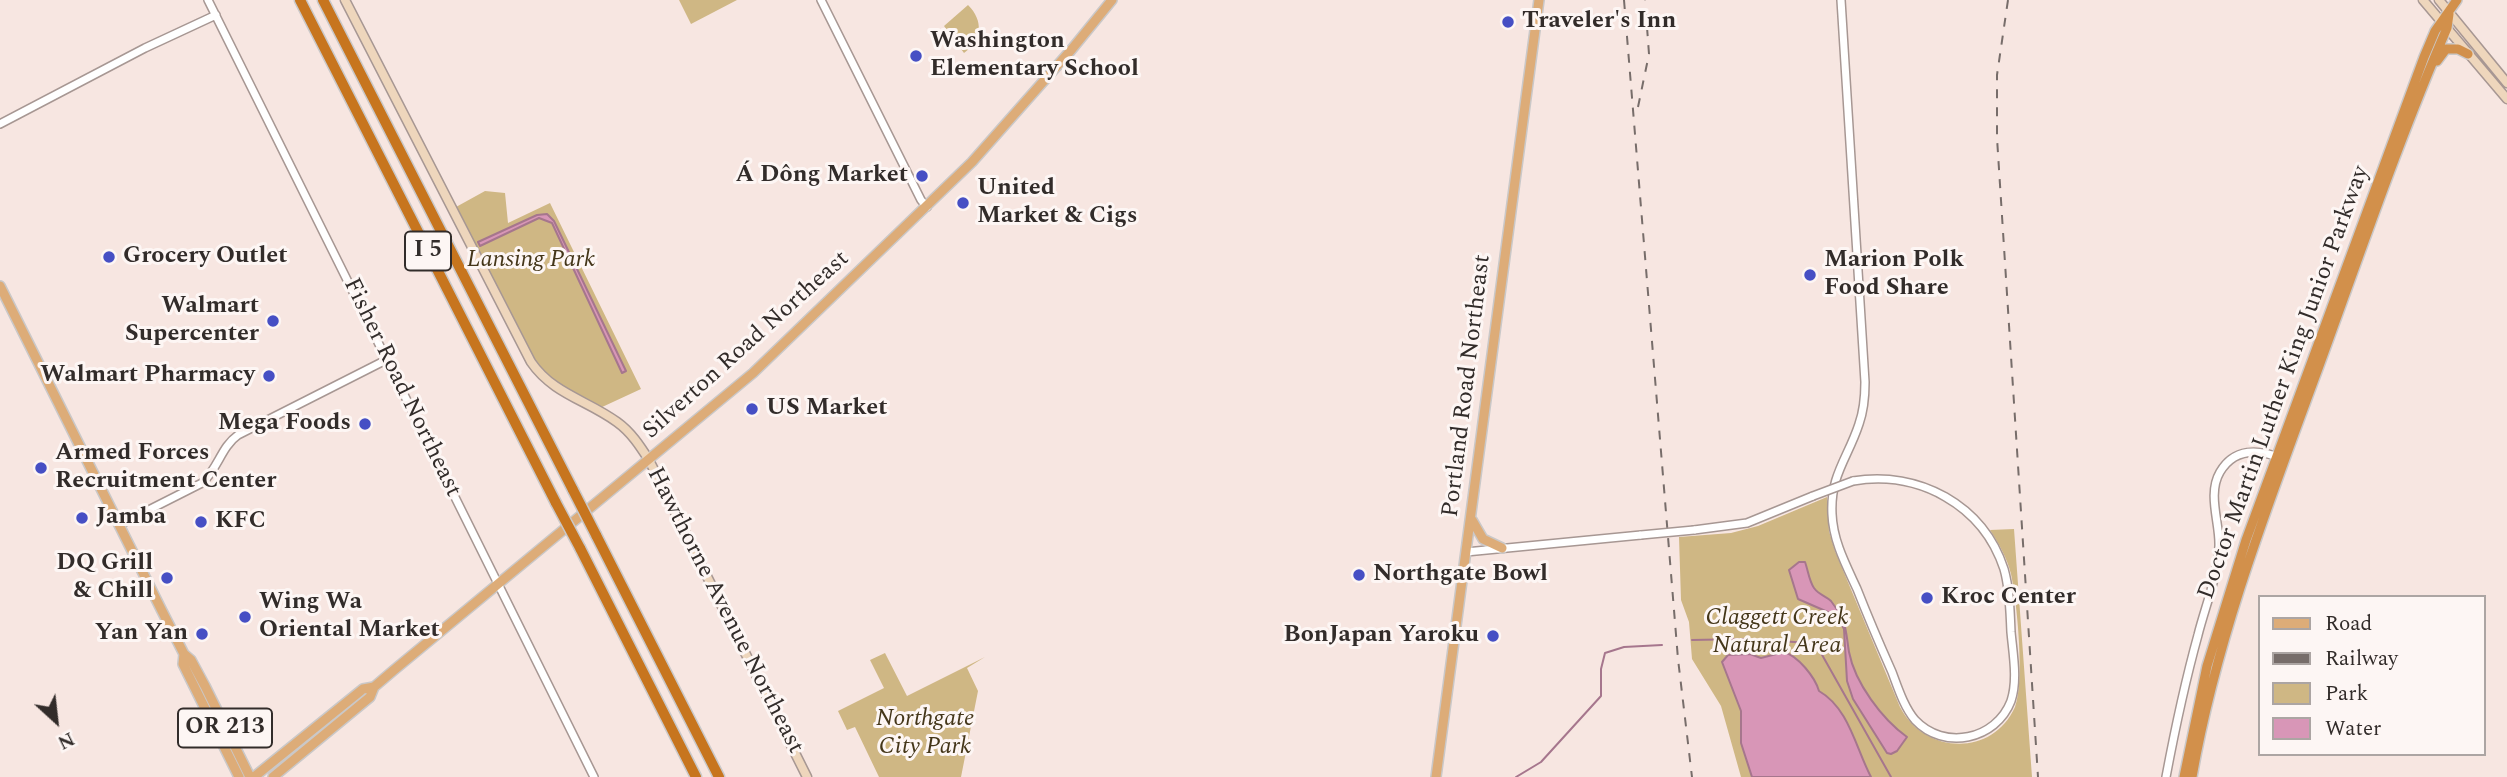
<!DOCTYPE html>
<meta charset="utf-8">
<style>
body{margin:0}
#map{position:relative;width:2507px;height:777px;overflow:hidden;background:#f7e6e1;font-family:Spectral,serif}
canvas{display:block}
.legend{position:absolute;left:2258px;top:595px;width:228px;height:161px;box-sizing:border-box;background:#fdf6f4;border:2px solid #aca5a3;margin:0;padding:9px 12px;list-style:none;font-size:21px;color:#322c2a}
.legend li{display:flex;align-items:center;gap:14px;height:35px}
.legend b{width:35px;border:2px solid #aca5a3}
.north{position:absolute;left:21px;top:686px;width:70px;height:70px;-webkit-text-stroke:5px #fdf6f4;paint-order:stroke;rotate:153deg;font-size:19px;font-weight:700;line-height:28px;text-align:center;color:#322c2a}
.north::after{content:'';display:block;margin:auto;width:24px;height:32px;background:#322c2a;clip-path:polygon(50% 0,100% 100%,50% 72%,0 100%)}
</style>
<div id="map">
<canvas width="2507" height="777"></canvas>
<ul class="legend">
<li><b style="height:9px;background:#ddac78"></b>Road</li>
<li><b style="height:9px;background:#776d6a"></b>Railway</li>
<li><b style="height:19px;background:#cfb784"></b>Park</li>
<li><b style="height:19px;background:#d896b7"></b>Water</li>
</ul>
<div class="north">N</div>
</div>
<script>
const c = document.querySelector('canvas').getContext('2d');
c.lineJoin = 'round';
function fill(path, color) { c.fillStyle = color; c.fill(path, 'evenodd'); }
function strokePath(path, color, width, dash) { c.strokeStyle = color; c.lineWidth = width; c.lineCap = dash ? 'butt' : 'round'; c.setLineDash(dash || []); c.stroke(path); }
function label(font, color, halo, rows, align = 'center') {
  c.font = font + ' Spectral,serif'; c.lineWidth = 6; c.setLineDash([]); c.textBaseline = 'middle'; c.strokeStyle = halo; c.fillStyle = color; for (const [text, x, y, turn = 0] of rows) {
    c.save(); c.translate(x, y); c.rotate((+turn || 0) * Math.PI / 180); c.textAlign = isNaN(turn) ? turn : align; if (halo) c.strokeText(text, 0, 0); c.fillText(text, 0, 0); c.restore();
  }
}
const green = new Path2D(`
 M679,0H737L691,24Z
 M968,5C984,21 982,40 964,53L944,26Z
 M485,191L505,193L508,223L550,203L641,389L600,408L569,393L543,373L519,333L456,207Z
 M1827,497L1829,531L1835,551L1900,707C1924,754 1992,758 2015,707C2025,682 2017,601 2011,574C2007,558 1999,544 1990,530L2014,529L2032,777H1741L1721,706L1692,659L1689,622L1681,600L1679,537L1731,533L1758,526Z
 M885,653L907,696L985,657L967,668L978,691L961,777H879L855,727L847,730L838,711L884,688L870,660Z`);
const water = new Path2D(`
 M547,214L554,221L626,371L622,373L552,223L539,218L480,246L478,242L537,215Z
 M1799,562H1805C1808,570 1809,581 1814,588C1819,595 1826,596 1831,601C1835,606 1840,614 1843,620C1847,631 1847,641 1849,652C1855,683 1882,719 1907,737L1897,751L1891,754L1887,753L1853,699L1847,681L1844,629L1837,616L1798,599L1789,570Z
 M1784,652C1798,656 1815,677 1819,691C1849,708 1856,749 1871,777H1752L1741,743V711L1722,662L1728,655L1750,654L1761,658Z`);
const stream = new Path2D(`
 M1692,640L1744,639L1811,643L1821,653L1891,777
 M1516,777L1541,762L1601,696V669L1605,653L1624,647L1662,645`);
const tertiary = new Path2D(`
 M208,0L594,777
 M821,0L921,200L927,207
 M1841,0L1865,382C1865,397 1864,410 1859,424C1848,458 1830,475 1832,514C1833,541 1846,565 1857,589C1868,617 1880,645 1892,672C1898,688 1904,707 1915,720C1944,751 1996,740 2011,701C2018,680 2013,654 2011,632C2010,612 2010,590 2004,569C1983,505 1919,470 1853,481
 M0,124L145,48L216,15
 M119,525L202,483C218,469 221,447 238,435L386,360
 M1694,530L1747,523L1813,496
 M1466,552L1641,535
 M2166,777C2175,729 2185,682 2198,635C2205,607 2218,576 2219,546C2220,523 2207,494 2220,472C2234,448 2258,449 2281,458`);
const secondary = new Path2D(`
 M345,0L531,362C553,394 587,400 617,422C631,432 640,446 649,460L807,777
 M2423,0L2507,99
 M2439,0L2507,83`);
const primary = new Path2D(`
 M0,286L162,611L184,654L191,660L205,686L250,777
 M1472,520L1483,539L1502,548
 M184,654L183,664L239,777
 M254,777L363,689L374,687
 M273,777L370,697L374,687L394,670L753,373L972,162L1072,49L1112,0
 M1436,777L1539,0`);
const trunk = new Path2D(`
 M2437,61L2446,49H2458L2468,54
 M2184,777L2207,666L2246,540L2424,57L2435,31L2457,0
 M2192,777C2217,635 2269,502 2319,366C2360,254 2399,139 2447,28L2449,14`);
const motorway = new Path2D(`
 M300,0L556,503
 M323,0L573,490
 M596,535L719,777
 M580,548L696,777`);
const rail = new Path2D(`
 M1624,0L1678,659L1692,777
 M2008,0L1997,75V138L2038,777
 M1638,107L1649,54L1645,0`);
const tertiaryBridge = new Path2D(`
 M1813,496L1853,481
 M1641,535L1694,530`);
const motorwayBridge = new Path2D(`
 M573,490L596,535
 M556,503L580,548`);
const markers = [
 [1508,22,7,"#464fc4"],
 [916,56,7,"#464fc4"],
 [922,176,7,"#464fc4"],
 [963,203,7,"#464fc4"],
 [109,257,7,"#464fc4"],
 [1810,275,7,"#464fc4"],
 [273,321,7,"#464fc4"],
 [269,376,7,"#464fc4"],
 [752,409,7,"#464fc4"],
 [365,424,7,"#464fc4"],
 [41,468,7,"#464fc4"],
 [82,518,7,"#464fc4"],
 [201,522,7,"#464fc4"],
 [1359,575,7,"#464fc4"],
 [167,578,7,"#464fc4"],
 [1927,598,7,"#464fc4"],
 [245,617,7,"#464fc4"],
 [202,634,7,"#464fc4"],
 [1493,636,7,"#464fc4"]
];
const shields = [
 [428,251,46],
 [225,728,94]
];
const shieldNames = [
 ["I 5",428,251],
 ["OR 213",225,728]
];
const poiNames = [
 ["Traveler's Inn",1522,22],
 ["Washington",930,42],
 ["Elementary School",930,70],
 ["Á Dông Market",908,176,"right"],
 ["United",977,189],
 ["Market & Cigs",977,217],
 ["Grocery Outlet",123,257],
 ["Marion Polk",1824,261],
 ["Food Share",1824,289],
 ["Walmart",259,307,"right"],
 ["Supercenter",259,335,"right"],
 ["Walmart Pharmacy",255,376,"right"],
 ["US Market",766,409],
 ["Mega Foods",351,424,"right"],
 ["Armed Forces",55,454],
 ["Recruitment Center",55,482],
 ["Jamba",96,518],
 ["KFC",215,522],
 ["DQ Grill",153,564,"right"],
 ["& Chill",153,592,"right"],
 ["Northgate Bowl",1373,575],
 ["Kroc Center",1941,598],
 ["Wing Wa",259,603],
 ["Oriental Market",259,631],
 ["Yan Yan",188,634,"right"],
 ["BonJapan Yaroku",1479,636,"right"]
];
const parkNames = [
 ["Lansing Park",531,261],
 ["Claggett Creek",1777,619],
 ["Natural Area",1777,647],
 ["Northgate",925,720],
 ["City Park",925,748]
];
const streetNames = [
 ["Silverton Road Northeast",747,346,-42],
 ["Doctor Martin Luther King Junior Parkway",2285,383,-70],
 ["Portland Road Northeast",1468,386,-83],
 ["Fisher Road Northeast",401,388,64],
 ["Hawthorne Avenue Northeast",724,611,63]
];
fill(green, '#cfb784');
fill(water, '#d896b7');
strokePath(water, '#a6768d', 2);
strokePath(stream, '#a6768d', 2);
strokePath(tertiary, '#a79793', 10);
strokePath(secondary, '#a79793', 11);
strokePath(primary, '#cac8c8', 12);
strokePath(trunk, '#cac8c8', 12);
strokePath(motorway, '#cac8c8', 13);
strokePath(tertiary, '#fff', 7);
strokePath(secondary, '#eed6bc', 8);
strokePath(primary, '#ddac78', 9);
strokePath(trunk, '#d2904b', 9);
strokePath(motorway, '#c7751e', 10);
strokePath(rail, '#776d6a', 2, [9, 9]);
strokePath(tertiaryBridge, '#a79793', 10, []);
strokePath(motorwayBridge, '#cac8c8', 13, []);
strokePath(tertiaryBridge, '#fff', 7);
strokePath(motorwayBridge, '#c7751e', 10);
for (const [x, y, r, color] of markers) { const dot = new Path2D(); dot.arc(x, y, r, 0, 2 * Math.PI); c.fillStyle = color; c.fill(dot); strokePath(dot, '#fdf6f4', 2.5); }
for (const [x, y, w] of shields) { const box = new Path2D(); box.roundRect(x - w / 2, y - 19.5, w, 39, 5); c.fillStyle = '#fdf6f4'; c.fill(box); strokePath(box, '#322c2a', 2); }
label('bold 23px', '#322c2a', null, shieldNames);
label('bold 24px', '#322c2a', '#fdf6f4', poiNames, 'left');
label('italic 24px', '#443619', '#fdf6f4', parkNames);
label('24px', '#322c2a', '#fdf6f4', streetNames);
</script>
